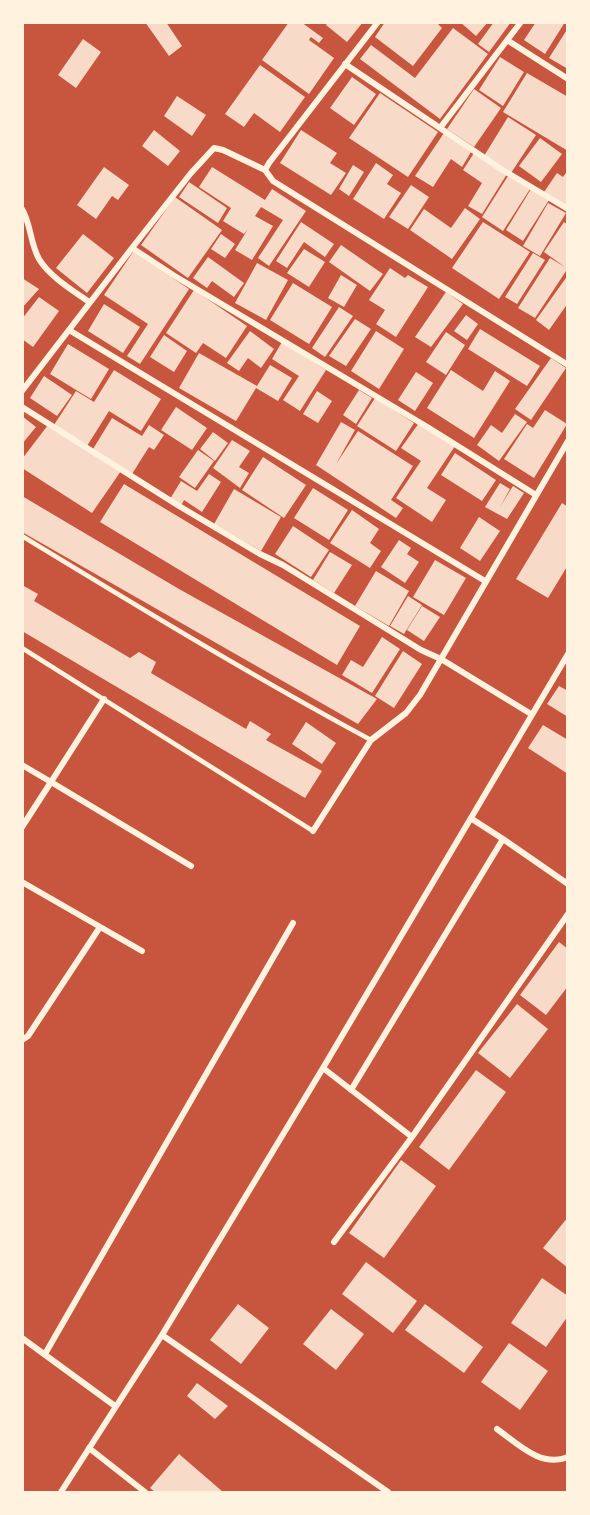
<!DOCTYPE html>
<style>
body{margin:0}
#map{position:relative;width:590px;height:1515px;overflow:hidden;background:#c8553d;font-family:Raleway,sans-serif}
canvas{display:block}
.frame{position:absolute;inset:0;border:24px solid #fff3e0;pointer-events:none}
</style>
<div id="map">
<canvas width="590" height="1515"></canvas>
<div class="frame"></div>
</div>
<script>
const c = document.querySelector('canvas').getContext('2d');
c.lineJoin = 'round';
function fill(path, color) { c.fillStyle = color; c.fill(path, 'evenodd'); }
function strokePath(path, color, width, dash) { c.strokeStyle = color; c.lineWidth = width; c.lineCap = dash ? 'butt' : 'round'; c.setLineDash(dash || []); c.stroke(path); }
const building = new Path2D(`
 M145,22H166L182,46L169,56Z
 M289,22H301L323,38L319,43L311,37L309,40L334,58L309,94L262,60Z
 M328,22H363L347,42L326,25Z
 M385,22H436L442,28L413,66L375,37Z
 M460,22H488L476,36Z
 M494,22H511L489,52L478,44Z
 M536,22H565L545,54L524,40Z
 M453,28L488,54L440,119L360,59L371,45L415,78Z
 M568,28V69L549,58Z
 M83,39L101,52L76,88L58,75Z
 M500,57L524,72L503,106L479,90Z
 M260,65L305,97L280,132L254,113L244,127L225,114Z
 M527,73L568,97V151L503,112Z
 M352,77L376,94L354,125L330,108Z
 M474,89L501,108L474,147L447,129Z
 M380,93L438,132L408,177L349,138Z
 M177,96L206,115L192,136L164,116Z
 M508,117L536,135L511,173L484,156Z
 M154,130L180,151L168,166L142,146Z
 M301,130L337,153L330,163L346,173L331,195L280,163Z
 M444,133L471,152L462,167L451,159L433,187L415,176Z
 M540,138L562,154L541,182L519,166Z
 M474,153L507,174L482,214L468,206L482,183L463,170Z
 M376,163L393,175L387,184L401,193L384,219L353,199Z
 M353,165L364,172L349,196L339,189Z
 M104,167L129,185L118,200L112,196L96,219L77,205Z
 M212,167L265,200L272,189L306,211L269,266L258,258L283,220L261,207L255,216L273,226L252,260L235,250L248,229L244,234L223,221L231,208L199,187Z
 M568,170V203L565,207L544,192L557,173L563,177Z
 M508,176L530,189L503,231L482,217Z
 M189,182L227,208L218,223L179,197Z
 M411,185L429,197L408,229L389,217Z
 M531,189L549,200L523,241L506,230Z
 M175,197L222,230L188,278L141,245Z
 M548,203L566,213L540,256L523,246Z
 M465,208L480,219L452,259L410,230L424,209L451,228Z
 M301,222L334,244L325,257L304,242L287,268L276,261Z
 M483,222L530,252L499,299L452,268Z
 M564,222L568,225V268L535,318L518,308L550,258L565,267L544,252Z
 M83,234L114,258L87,293L56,268Z
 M221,234L235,244L225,258L211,249Z
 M341,245L383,274L370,291L329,262Z
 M304,249L325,262L309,287L287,273Z
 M133,252L189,289L140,364L127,356L148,324L104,295Z
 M533,253L545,260L517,304L505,297Z
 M208,257L244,283L234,297L212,281L207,288L193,278Z
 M257,263L288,280L266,320L235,303Z
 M390,268L405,278L408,275L428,287L396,337L376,324L385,310L369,300Z
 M341,275L357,285L344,307L328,298Z
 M568,275V303L549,330L536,320Z
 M22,278L39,289L22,308Z
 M293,283L332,307L309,344L270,320Z
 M194,290L247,326L226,358L203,343L196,353L166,333Z
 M446,292L463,304L431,347L415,337Z
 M39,297L59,311L33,347L22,339V319Z
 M104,304L140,327L123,353L88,331Z
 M339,307L353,316L325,357L312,348Z
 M466,315L478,324L467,340L454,331Z
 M355,319L371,329L346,366L329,356Z
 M480,329L540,366L527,386L468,349Z
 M250,331L274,349L261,368L248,358L239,371L227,363Z
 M376,331L404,349L379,389L351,371Z
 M446,332L465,345L446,375L426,362Z
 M164,335L187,351L174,372L150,357Z
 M282,342L326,370L300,411L283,400L299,376L272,359Z
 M68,344L109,369L91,399L50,374Z
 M199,353L257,386L270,365L292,378L278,401L256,388L236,421L179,388Z
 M551,358L566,368L531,420L515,409Z
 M114,370L161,399L141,431L109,411L87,446L54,425L76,391L94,402Z
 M451,370L483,391L495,371L510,381L474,438L427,408Z
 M416,372L433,383L415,411L398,400Z
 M44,376L72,395L57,416L30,398Z
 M359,390L372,398L356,424L343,415Z
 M317,391L332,401L318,423L303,414Z
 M375,398L414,423L396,451L357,426Z
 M176,407L207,428L192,450L161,430Z
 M545,410L567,424L534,478L504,459L527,424L533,428Z
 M515,414L527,422L499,461L477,445L491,425L502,433Z
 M22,416L36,427L22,444Z
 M112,418L142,436L149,425L164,435L154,450L149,447L132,474L93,449Z
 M341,422L355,430L336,464L358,431L413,466L391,500L403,508L396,518L316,465Z
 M419,423L455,446L427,488L446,500L432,522L396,498L421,461L401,448Z
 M48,425L121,471L92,513L22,468V459Z
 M213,432L228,443L215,461L200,449Z
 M232,440L250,451L239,467L249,473L240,488L213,468Z
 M198,450L214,461L195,488L179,477Z
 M455,453L496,480L482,501L441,475Z
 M263,457L306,485L284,518L242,490Z
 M209,474L221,482L202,512L184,500L181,506L170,499L181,481L197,491Z
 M500,483L510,489L500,507L513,486L524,493L507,519L485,507Z
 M124,484L360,626L337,665L100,522Z
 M313,488L348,510L329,540L294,518Z
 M234,489L281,517L261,551L214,524Z
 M22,496L179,589L377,699L358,724L22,532Z
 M562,503L568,507V565L548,598L516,579Z
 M352,510L379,529L370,543L381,551L370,568L330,543Z
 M479,517L500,531L480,561L460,548Z
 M293,526L329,550L311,577L275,554Z
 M399,540L411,548L407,554L419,562L405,583L381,567Z
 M330,552L352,565L334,593L313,580Z
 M435,560L466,578L444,615L413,597Z
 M376,571L409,591L389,626L355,606Z
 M22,585L38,594L34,601L130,658L139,652L156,662L151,673L246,729L250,721L271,734L266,740L322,771L305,798L22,631Z
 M408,596L422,605L404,634L390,626Z
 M422,606L440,617L424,641L407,630Z
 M382,637L400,649L372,693L342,675L351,660L363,667Z
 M403,651L422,664L394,708L375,696Z
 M559,686L568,691V717L547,704Z
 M306,722L336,743L322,764L292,744Z
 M543,725L568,740V774L528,748Z
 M559,942L568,949V986L546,1015L520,995Z
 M517,1004L548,1029L510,1078L478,1053Z
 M476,1070L506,1092L449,1170L419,1147Z
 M401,1160L436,1186L384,1258L349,1233Z
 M568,1217V1268L543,1248Z
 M366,1262L417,1301L393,1333L342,1294Z
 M542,1278L568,1296V1316L546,1347L511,1323Z
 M238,1304L269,1328L241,1364L210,1340Z
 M425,1304L483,1347L464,1373L405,1330Z
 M331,1309L364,1334L336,1370L303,1344Z
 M509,1343L548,1371L520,1410L481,1382Z
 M197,1383L228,1406L215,1419L187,1396Z
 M179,1454L223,1492H155L150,1488Z`);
const service = new Path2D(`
 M22,536C137,606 252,676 371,740
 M22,648L313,831`);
const minor = new Path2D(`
 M378,22L269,163L265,170L273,181L568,365
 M507,40L568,79
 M345,64L440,128L521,22
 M440,128L501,169L568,209
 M22,209C31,224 30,243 39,259C50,277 72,290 89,302
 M132,248L191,173L214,148L223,150L265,170
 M69,330L485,581
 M22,391L132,248L173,275L429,428L536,495
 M22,407L179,506L260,554L283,565L421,650L441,659L531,714
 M22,765L51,782L104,699
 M472,819L503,839
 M22,827L51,782L191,866
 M313,831L371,740L406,713L420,695L568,441
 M22,882L142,951
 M22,1040L28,1036L100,927
 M323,1068L412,1137
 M351,1090L503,839L568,884
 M334,1242L412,1137L568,914
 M162,1335L388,1492
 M22,1338L115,1406
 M45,1354L293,923
 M497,1429C518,1444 541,1468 568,1457
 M89,1448L145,1492
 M61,1492L162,1335L323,1068L568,654`);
fill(building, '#f7dbc8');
strokePath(service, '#fff3e0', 4.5);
strokePath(minor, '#fff3e0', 6);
</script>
